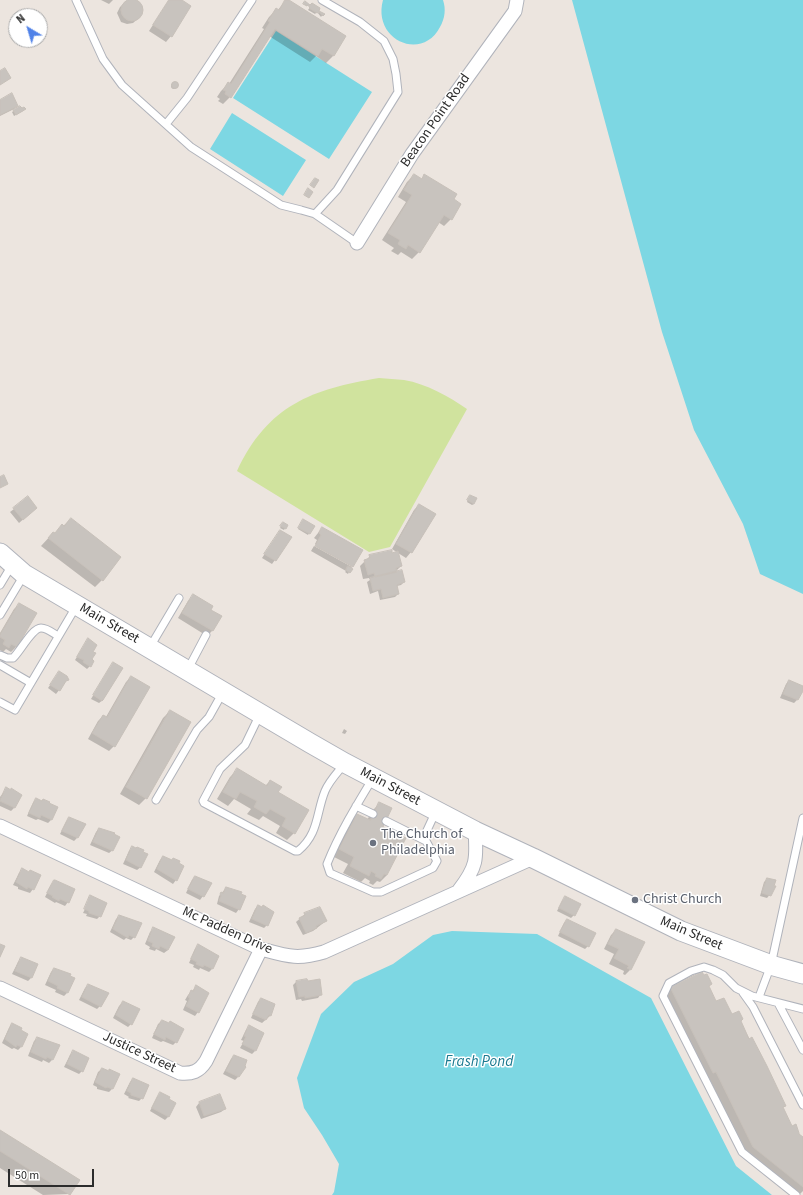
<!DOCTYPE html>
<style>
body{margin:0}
#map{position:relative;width:803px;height:1195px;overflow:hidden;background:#ece5df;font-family:"Source Sans 3",sans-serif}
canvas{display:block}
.north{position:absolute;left:8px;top:8px;width:40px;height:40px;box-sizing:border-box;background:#fff;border:1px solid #ababab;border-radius:50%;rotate:322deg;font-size:11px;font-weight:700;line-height:16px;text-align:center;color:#2c2c2c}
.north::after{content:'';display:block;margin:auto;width:14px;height:18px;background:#5082e8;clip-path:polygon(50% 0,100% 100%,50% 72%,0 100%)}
.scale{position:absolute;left:8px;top:1169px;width:86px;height:18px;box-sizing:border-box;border:2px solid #2c2c2c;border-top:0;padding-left:5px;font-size:12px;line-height:14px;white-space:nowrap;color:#2c2c2c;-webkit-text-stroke:3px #fff;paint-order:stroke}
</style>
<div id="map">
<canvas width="803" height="1195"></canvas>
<div class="north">N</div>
<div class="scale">50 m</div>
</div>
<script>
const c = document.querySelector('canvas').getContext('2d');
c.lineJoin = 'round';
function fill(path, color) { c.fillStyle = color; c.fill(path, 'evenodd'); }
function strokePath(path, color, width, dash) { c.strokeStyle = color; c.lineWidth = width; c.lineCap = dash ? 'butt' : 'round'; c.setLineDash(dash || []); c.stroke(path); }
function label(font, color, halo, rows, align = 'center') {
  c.font = font + ' "Source Sans 3",sans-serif'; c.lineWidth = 3; c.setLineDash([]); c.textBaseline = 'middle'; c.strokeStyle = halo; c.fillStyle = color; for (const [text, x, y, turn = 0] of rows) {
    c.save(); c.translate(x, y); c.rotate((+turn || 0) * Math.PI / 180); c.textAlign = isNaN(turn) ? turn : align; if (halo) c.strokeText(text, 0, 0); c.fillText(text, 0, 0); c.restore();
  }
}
const pitch = new Path2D(`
 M379,378C387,379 396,379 404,380C427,384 448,396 467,409L390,547L369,552L237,471C268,405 312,389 379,378Z`);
const water = new Path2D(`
 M383,0H443C446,9 445,18 440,27C422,62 372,40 383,0Z
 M572,0H803V594L760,574L743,524L694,430L662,332Z
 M276,31L372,92L329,159L233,98Z
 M232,113L306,160L283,196L210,149Z
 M452,931L537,934L651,998L736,1166L772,1195H332L334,1192L339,1164L322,1135L304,1108L297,1078L321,1014L354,982L393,964L433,935Z`);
const shadow = new Path2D(`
 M101,0H113L109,4Z
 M135,0L139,2L142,7L140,17L133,23L127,24L121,22L117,13L120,7L126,1Z
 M169,0H180L190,6L171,36L166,42L149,31Z
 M286,0L345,37L333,56L326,63L316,56L310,62L269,36L230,97L223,104L218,101L220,99L217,97L221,91L228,84H229L264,29L262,28L269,17L276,10L277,11Z
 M312,4L317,12L323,14L321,17L317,12L315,14L308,10Z
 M171 86a3 3 0 1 1 6 0a3 3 0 1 1-6 0Z
 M0,101L17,105L14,109L0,116Z
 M20,107L23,111L14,116L12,112Z
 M414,175L421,180L425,176L452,199L451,219L444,226L438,222L419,252L412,259L401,252L398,255L391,251L394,248L382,240L406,202L398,197L407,182Z
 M469,497L474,504L472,505L467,502Z
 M419,505L411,552L406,558L398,553L401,566L396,571L404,582L401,585L397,586L398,594L395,597L380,600L378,591L370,594L367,582L370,580L369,578L363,579L360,566L370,556L398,553L392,549L414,510Z
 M14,509L33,511L19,523L10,512Z
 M71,519L102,580L95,587L41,546L53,533L54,534Z
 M302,521L313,526L308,535L298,529Z
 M282,525H287L284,530L280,528Z
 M322,528L352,565L315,544L317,540L314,538Z
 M280,531L291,538L272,564L262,558Z
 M314,546L352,567L349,572L348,574L345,572L346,571L311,551Z
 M193,596L210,610L221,616L212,631L207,636L178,618L188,601Z
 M20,604L36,613L16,647L11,652L6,649L3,652L0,650V633L14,609Z
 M88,639L92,652L90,666L87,669L75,660Z
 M110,667L103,700L99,703L91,699Z
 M59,672L67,680L56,694L48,688Z
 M131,677L114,746L109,751L88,739L98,721L103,716L106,717L126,682Z
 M789,681L803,687L797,700L794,703L780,698L786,684Z
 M170,711L146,798L139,805L120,794L163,718Z
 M344,729L347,731L345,734L342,733Z
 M237,770L265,786L270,781L277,793L294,833L287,840L276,833L280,826L263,816L259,820L247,814L251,809L234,799L228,806L217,799L230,777Z
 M6,789L10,791L11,790L20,795L14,808L11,811L0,806V797Z
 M36,799L41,801L43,800L48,804L57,808L51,820L48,823L38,819L36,820L27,816L33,803Z
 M380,803L387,875L380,882L377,881L373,885L369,883L370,881L365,878L361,882L343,873L348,864L332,856L350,822L357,815L367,820L373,810Z
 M69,818L77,838L74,841L60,834L66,822Z
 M99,829L114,833L113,850L109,853L90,845L96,832Z
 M132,848L142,852L141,867L137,870L123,864L129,851Z
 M163,857L176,880L173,884L154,872L160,860Z
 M22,870L33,889L30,893L18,889V887L13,885L19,873Z
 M195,877L203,896L200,900L186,893L192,880Z
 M767,879L775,881L773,891L767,898L760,896L764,882Z
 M54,881L68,902L65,906L56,902L55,903L45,897L51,885Z
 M226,888L240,894L239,909L236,913L217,904L219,896Z
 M91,896L100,916L97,919L86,916L87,914L83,913L90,899H88Z
 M565,898L574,915L571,918L557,911L562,901Z
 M258,906L267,925L264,928L249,922L255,909Z
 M305,914L326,921L313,931L303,935L296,922Z
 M120,916L134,937L131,940L126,938L124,940L110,932L116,919Z
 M567,920L588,946L585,949L558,936L564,923Z
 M154,929L168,950L164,953L156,949L155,951L149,949L150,947L145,944L150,932Z
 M616,930L630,970L625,975L623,974L624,971L609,964L614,954L604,949L611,935Z
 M198,946L218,956L212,969L209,972L200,968L199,970L193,967L194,965L189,963L195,949Z
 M22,958L37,965L31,978L28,981L12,974L18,962Z
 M54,969L69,976L67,993L64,996L55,992L56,990L45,985L51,972Z
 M296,982L321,994L318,998L302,1001L301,999L296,1000L293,985Z
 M711,984L708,987L716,1003L740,1021L785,1106L782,1108L792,1127L803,1139V1191L799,1195L746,1154L709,1078L706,1080L664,995L671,988Z
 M89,985L100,1006L97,1009L79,1000L85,988Z
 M196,987L198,1012L195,1016L183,1010L187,1001L185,1000L188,995Z
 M261,999L273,1004L270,1016L262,1023L251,1018L258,1002Z
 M123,1002L131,1024L128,1027L113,1018L119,1006Z
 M162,1021L176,1042L173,1045L163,1041L161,1042L152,1038L158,1024Z
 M12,1024L21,1047L18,1050L14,1048L12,1049L2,1043L9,1028Z
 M249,1027L255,1051L252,1054L240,1048L244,1041L241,1040L246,1030Z
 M38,1038L58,1046L52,1060L49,1063L43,1060L42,1062L28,1056L34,1041Z
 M74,1051L82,1071L79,1074L64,1067L70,1055Z
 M234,1056L238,1077L235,1080L223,1074L231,1059Z
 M102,1069L119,1075L112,1089L109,1092L97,1089V1087L93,1085L98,1072Z
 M133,1079L142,1098L139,1101L128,1098L129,1097L124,1094L130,1082Z
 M160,1094L169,1116L165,1120L150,1111L157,1097Z
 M219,1096L225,1109L221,1112L201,1119L196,1107L199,1103Z
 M0,1131L69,1194L43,1195L0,1168Z`);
const building = new Path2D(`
 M121 10a11 11 0 1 1 22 0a11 11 0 1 1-22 0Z
 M169,0H182L191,6L172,37L153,25Z
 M285,0H289L346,36L334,56L322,49L318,56L275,29L231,98L225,94L226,91L223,90L228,82L231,84L270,22L268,21L276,8L279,10Z
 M305,1L310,5L312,3L320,8L319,11L325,14L323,16L319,12L317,13L309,8L310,7L307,5V6L303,4Z
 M5,68L11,78L0,85V71Z
 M171.5 85a3.5 3.5 0 1 1 7 0a3.5 3.5 0 1 1-7 0Z
 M12,93L18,106L0,115V100Z
 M20,106L22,108L24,107L26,109L16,115L13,110Z
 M414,174L422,179L424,174L457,194L454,199L461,204L452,220L444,215L420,253L408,245L406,249L398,244L400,240L388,233L412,195L404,190Z
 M315,178L319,180L314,188L310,185Z
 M308,188L313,192L309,198L304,195Z
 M4,475L8,484L0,488V477Z
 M470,495L477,498L474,504L467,500Z
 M28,496L37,508L23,520L13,508Z
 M419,504L436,514L412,553L396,544Z
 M71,518L121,557L103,581L48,538L53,532L55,533L62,524L64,526Z
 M303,519L315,526L310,534L298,528Z
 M283,522L288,525L286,529L280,526Z
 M322,527L363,550L353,567L315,546L321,535L319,533Z
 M280,530L292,537L276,561L264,554Z
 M392,550V553L398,551L402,566L396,568L397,572L375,577L374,573L368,575L364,560L370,558L369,555Z
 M348,566L353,569L350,573L346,570Z
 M402,570L405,582L397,585L399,594L383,598L381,589L373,591L370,578Z
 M193,594L213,606L211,610L222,616L213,631L182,613Z
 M19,603L37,613L17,647L11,644L9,648L3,644L5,640L0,637V635Z
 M88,638L97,645L93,652L96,653L92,659L94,661L91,667L83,662L84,660L77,657Z
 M113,662L123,668L103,700L102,701L93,695Z
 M59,671L67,676L69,680L66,681L60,691L50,685Z
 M131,676L150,687L115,747L92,733L103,715L107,717Z
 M789,680L803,686V691L798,700L783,694Z
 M170,710L191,722L147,799L126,787Z
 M237,768L267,786L270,780L282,787L278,792L309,810L295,834L282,826L286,818L270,809L266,814L254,807L257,801L240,792L236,799L223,792Z
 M6,787L11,790V788L22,795L15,808L0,801Z
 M36,798L42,801L43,799L50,802L49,803L58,807L52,820L41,815L40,818L29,813Z
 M379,802L392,808L383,827L406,838L387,875L384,874L381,879L375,876L376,874L371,871L369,876L350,866L354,857L339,849L357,814L370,820Z
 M69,817L86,824L78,838L62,831Z
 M99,828L115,833L114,834L120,837L113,851L93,842Z
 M132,846L136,848L137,847L144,850L143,852L148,854L141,868L126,860Z
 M163,856L172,860L173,858L180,861L179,863L184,866L177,881L157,869Z
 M22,868L29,872L30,870L41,875L34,890L28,887L27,889L16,882Z
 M195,876L212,883L204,897L188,889Z
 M767,878L776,880L774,886H776L771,896L762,893Z
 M54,880H55L75,889L69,903L60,899L59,901L52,897L53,896L47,893Z
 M226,887L242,892L241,894L246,896L240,910L219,901L221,896L220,894L221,892L223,893Z
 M90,895L107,903L101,917L89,913V911L84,909Z
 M565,896L581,904L575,916L559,908Z
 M258,905L262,907L263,905L274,912L268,926L252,919Z
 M320,907L327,921L316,926L317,928L306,933L299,918L305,915L304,913Z
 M119,915L142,923L135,938L129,935L128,938L113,929Z
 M567,919L596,933L589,947L560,932Z
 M153,927L175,937L168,950L160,946L159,949L152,946L153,943L148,941Z
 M616,929L645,942L631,970L627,968L629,966L614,958L619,949L608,944Z
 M0,944L5,946L0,957Z
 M198,944L219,956L213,969L204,965L203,967L196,964L197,962L191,959Z
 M21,957L38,964L32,978L15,971Z
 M54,968L71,974L70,976L75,978L68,993L57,988L58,986L48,981Z
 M702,972L704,975L707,974L712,984L709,986L716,1001L724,998L732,1014L739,1011L743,1019L741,1021L749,1039L752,1037L767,1066L786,1106L783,1107L792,1126L796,1124L799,1133V1134L803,1137V1187L753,1147L716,1072L713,1073L670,987Z
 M307,979L308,981L320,979L322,995L305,998V996L299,997L296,981Z
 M88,984L109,993L101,1007L82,997Z
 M196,985L209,993L199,1013L186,1006L190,998L188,997L191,990L193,991Z
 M261,998L275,1004L271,1016L269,1015L266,1020L253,1014Z
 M123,1001L140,1009L132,1025L116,1015Z
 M162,1020L169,1023L170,1021L184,1029L177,1043L166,1037L165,1040L154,1034Z
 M12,1023L22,1028L21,1030L28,1034L22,1047L17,1045L16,1047L5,1039Z
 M249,1025L264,1033L256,1051L242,1044L246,1037L244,1036Z
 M37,1037L60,1045L53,1060L47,1057L46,1059L31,1052Z
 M73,1050L89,1058L83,1072L67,1064Z
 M234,1055L247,1060L245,1066L246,1067L239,1077L226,1071Z
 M102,1068L109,1071V1069L120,1074L113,1089L107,1087L106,1088L95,1082Z
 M133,1078L149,1085L143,1099L131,1095V1093L127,1091Z
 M160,1092L170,1097L169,1099L176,1103L169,1117L152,1108Z
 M220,1094L226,1109L204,1116L199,1102Z
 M0,1130L80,1180L70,1195L0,1151Z`);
const service = new Path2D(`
 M76,0L103,59L122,85L191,147L281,205L301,210L315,214L357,243
 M166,124L187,98L252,0
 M315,214L337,190L398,92L396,74L393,59L384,41L360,22L322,0
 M0,585L12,565
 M0,615L24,575
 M150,647L179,598
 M0,655L7,658H13C20,652 32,628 41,628C47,628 53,633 58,636
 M0,665L31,683
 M187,671L206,635
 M0,702L15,710L77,605
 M260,714L245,745L220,769L203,801L204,803L295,851H298C319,834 316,813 325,791C329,781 338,772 345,763
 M373,778C356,806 339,834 327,864L330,873L373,892H381L433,868L437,861L426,841L386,821
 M156,800L197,730L209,717L223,692
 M356,806L373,814
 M423,839L436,811
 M743,993L753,1007L803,1105
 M759,997L771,965L803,818
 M778,1003L803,1050
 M796,1195L742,1152L663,996L669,983L691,971L704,967L713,970L723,975L736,988L752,996L803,1009`);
const minor = new Path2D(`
 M357,243L412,154L515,11L517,0
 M0,826L261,949C287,956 297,960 324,952L533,858
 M459,890C477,867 477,859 475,831
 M0,988L180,1073C192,1074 199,1072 206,1061L261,949`);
const secondary = new Path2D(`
 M0,553L24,574L310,743L345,763L475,831L533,858L681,931L774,966L803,974`);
const markers = [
 [373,843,4,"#6b7280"],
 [635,900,4,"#6b7280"]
];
const streetNames = [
 ["Beacon Point Road",436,121,-55],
 ["Main Street",109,624,30],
 ["Main Street",390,787,28],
 ["Mc Padden Drive",227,931,24],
 ["Main Street",691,934,23],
 ["Justice Street",139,1053,25]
];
const worshipNames = [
 ["The Church of",381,835],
 ["Philadelphia",381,851],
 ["Christ Church",643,900]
];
const waterNames = [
 ["Frash Pond",479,1063]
];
fill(pitch, '#d0e39e');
fill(water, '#7dd7e3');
fill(shadow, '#0003');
fill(building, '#c8c3be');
strokePath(building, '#c7c0b9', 1);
strokePath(service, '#b0b3bb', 9);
strokePath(minor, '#b0b3bb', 15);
strokePath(secondary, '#b0b3bb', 21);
strokePath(service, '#fff', 7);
strokePath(minor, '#fff', 13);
strokePath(secondary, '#fff', 19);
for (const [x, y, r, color] of markers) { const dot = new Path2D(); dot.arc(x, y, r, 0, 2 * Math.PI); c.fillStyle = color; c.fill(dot); strokePath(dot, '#fff', 1.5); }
label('14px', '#2c2c2c', '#fff', streetNames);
label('14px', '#5b616d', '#fff', worshipNames, 'left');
label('italic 15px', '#1b7990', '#fff', waterNames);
</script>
